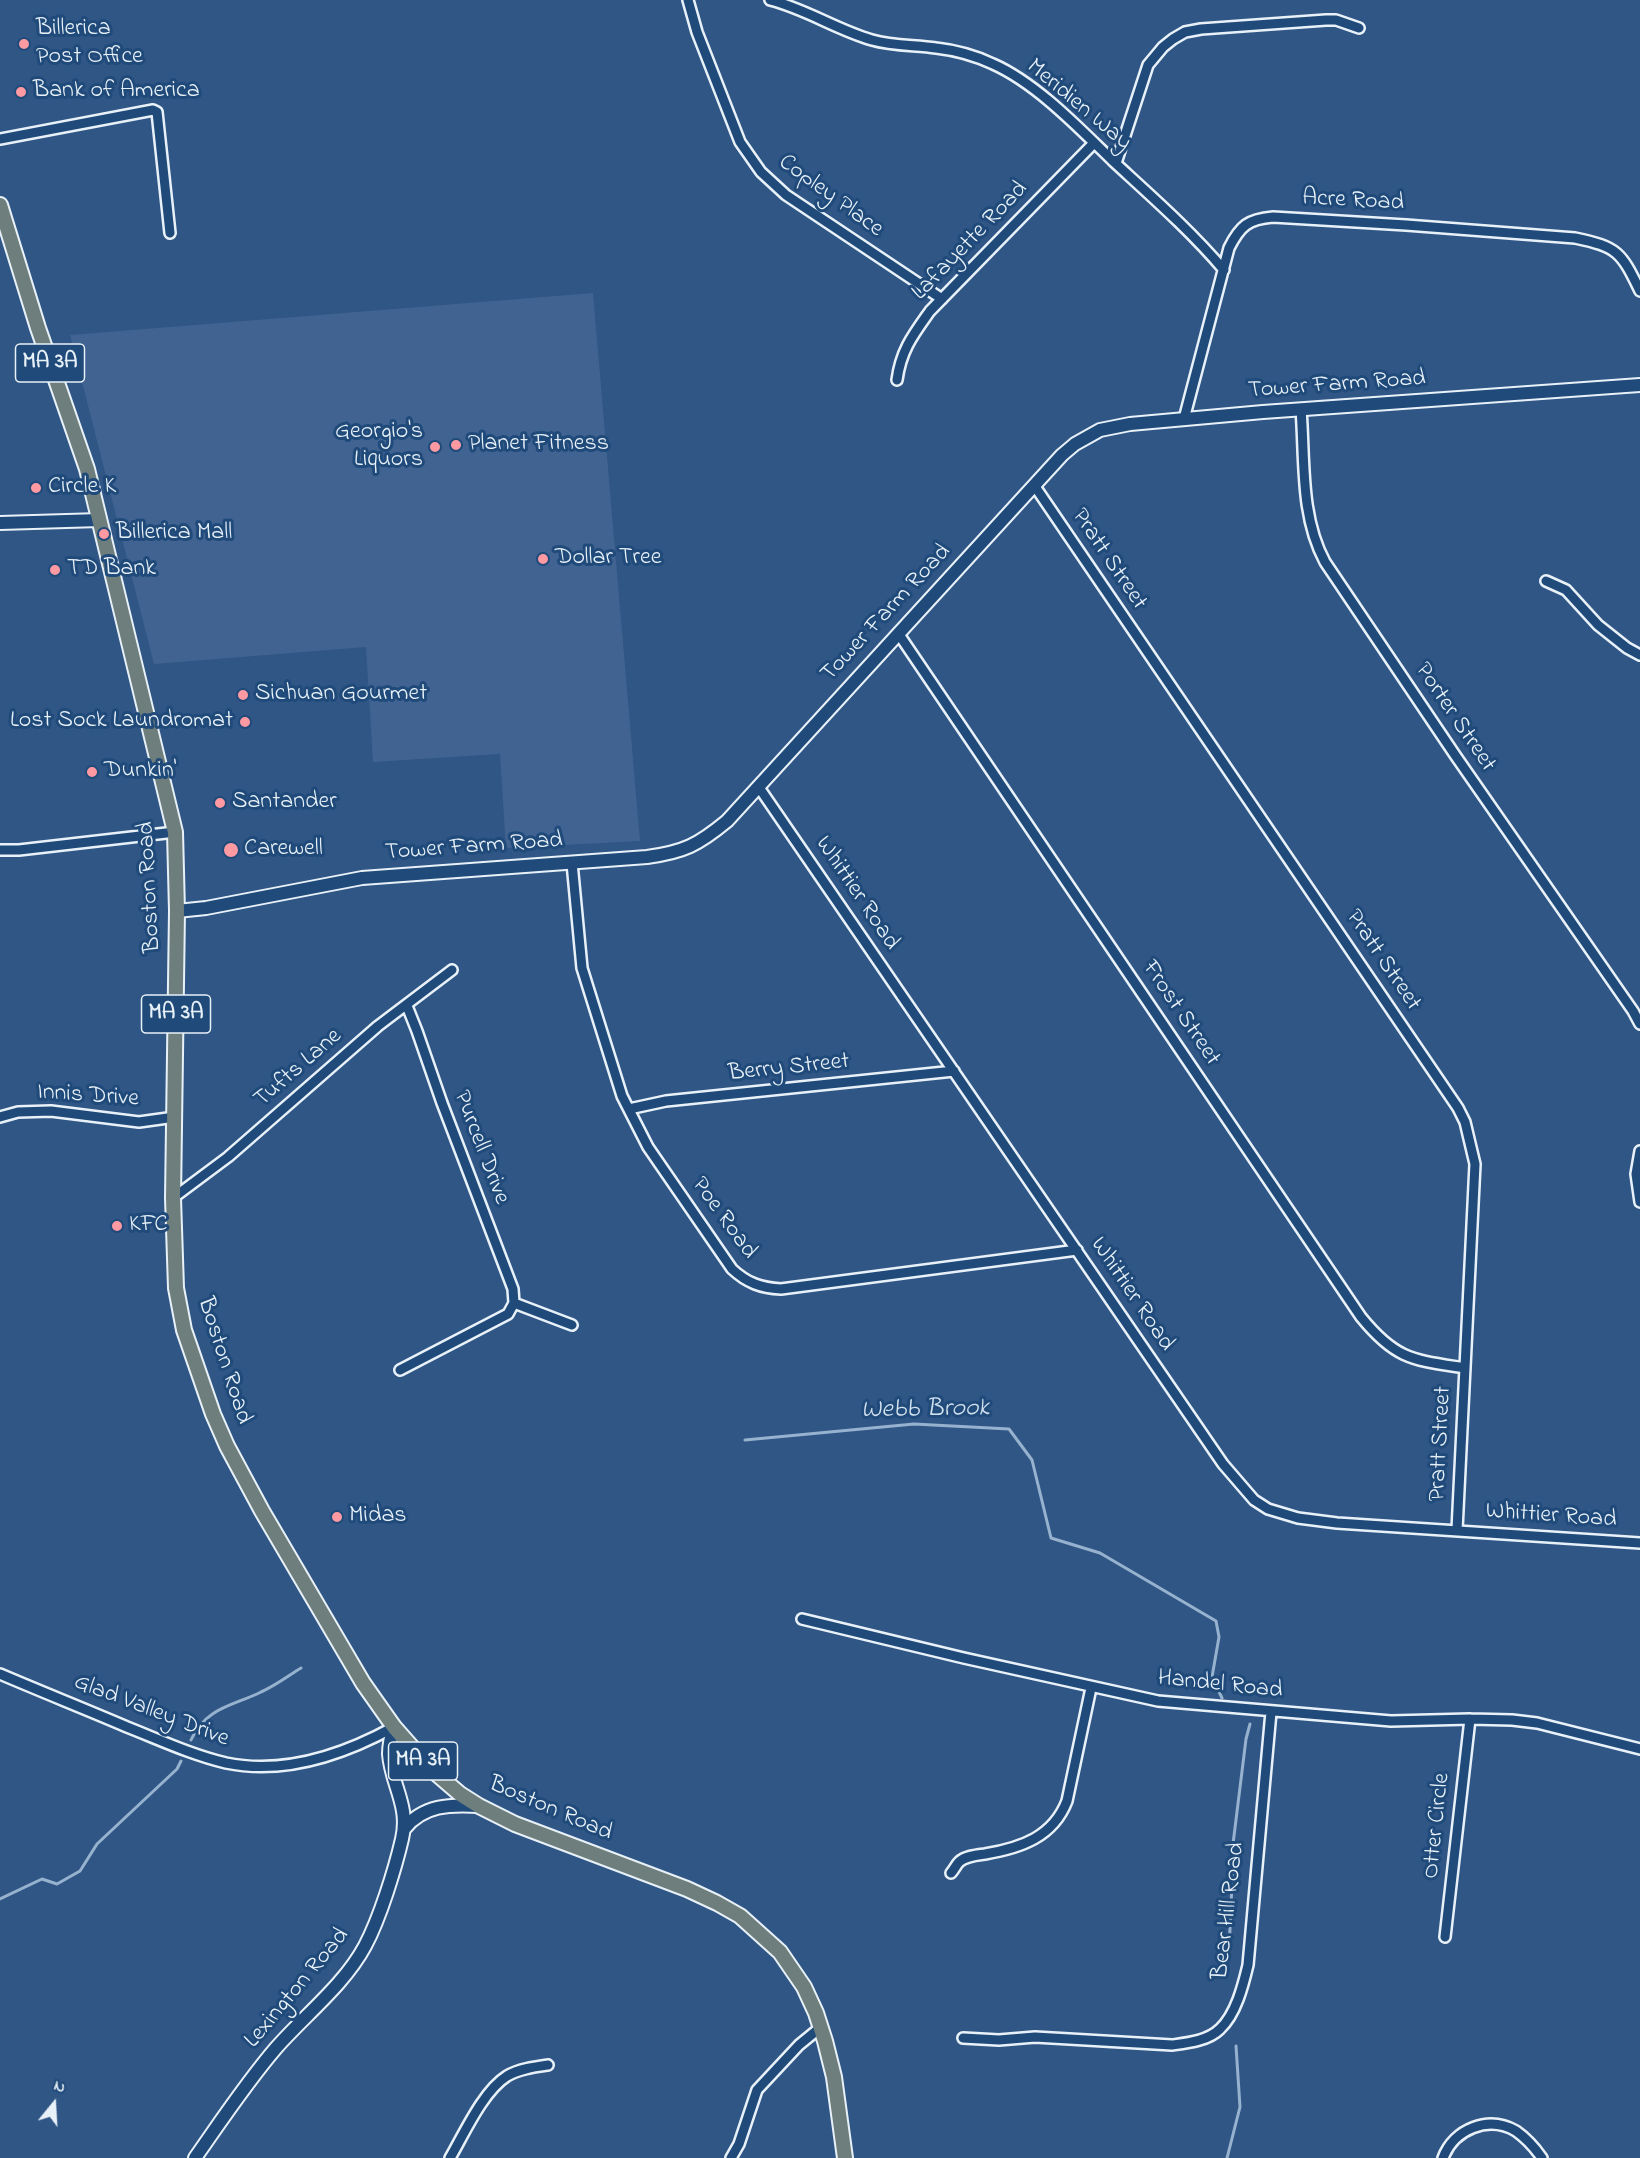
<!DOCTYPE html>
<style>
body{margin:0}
#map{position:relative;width:1640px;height:2158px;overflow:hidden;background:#305686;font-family:"Indie Flower",sans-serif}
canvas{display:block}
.north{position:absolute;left:24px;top:2074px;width:60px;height:60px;-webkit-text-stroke:4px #1f4a7a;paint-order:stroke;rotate:18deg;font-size:16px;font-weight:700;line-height:24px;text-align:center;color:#e8f1f8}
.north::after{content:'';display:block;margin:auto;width:21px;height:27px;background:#e8f1f8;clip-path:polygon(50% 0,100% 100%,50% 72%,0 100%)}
</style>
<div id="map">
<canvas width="1640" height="2158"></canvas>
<div class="north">N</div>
</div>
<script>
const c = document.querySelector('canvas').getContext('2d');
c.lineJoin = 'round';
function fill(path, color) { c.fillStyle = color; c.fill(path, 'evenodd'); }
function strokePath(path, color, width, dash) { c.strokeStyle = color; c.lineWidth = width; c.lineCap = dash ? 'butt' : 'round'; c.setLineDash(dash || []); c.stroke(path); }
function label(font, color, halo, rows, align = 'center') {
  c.font = font + ' "Indie Flower",sans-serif'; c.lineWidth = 6; c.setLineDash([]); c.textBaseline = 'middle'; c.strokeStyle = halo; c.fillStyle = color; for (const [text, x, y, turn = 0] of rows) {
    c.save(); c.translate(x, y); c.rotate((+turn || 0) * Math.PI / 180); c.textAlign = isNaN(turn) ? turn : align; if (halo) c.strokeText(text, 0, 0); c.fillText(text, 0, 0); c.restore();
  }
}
const built = new Path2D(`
 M593,293L640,841L506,848L500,754L373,762L366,647L154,664L70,335Z`);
const stream = new Path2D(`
 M745,1440L914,1424L1009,1429L1032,1460L1051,1538L1100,1553L1216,1621L1219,1637L1212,1677L1222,1698
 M191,1740C206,1707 233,1706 261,1692C275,1686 288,1676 301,1668
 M1233,1844L1246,1739L1250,1724
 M0,1899L42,1879L57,1884L80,1871L97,1844L177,1769L181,1761
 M1229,1952L1233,1860
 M1227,2158L1240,2107L1236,2046`);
const street = new Path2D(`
 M688,0L697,32L740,142L761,172L786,195L942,299
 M770,0C806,9 837,30 872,40C893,46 915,45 936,48C954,50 976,56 993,64C1036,83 1079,128 1113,161C1151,196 1190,230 1224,270
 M0,139L153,110L157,112L170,233
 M1116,163L1148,65L1163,47L1173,39L1185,32L1201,29L1326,20H1336L1359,28
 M897,380C901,350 913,335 930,311L1094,143
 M1301,409C1305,460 1300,516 1325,562L1455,755L1633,1011L1640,1024
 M1184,419L1229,248C1240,226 1248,219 1273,217L1406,225L1575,238C1618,247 1621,252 1640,291
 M1034,485L1458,1108L1465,1122L1475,1164L1457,1530
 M1546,581L1566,590L1598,625L1627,648L1640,655
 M898,633L1361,1317C1396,1360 1413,1360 1465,1368
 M758,786L1223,1464L1254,1500L1268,1509L1298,1518L1337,1523L1640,1543
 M0,850H19L175,832
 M572,863L582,968L622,1096L648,1147L732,1269C747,1283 761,1288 781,1289L1077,1250
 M407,1006L417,1031L442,1103L513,1289L514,1303
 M629,1109L666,1101L954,1071
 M0,1117L18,1112L51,1111L139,1122L175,1117
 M1640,1151L1636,1174L1640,1202
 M173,1198L228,1157L378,1026L452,970
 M400,1370L508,1314L514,1303L572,1325
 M802,1619L964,1658L1158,1701L1391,1721L1470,1719L1512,1720L1537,1723L1640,1749
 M0,1674C42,1692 85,1709 127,1727C160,1740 192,1755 226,1763C284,1775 343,1755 394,1727
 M951,1873C954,1870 956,1865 959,1862C965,1856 977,1855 985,1854C1021,1848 1053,1837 1067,1801L1091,1688
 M1445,1937L1470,1719
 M963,2038L999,2040L1035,2037L1172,2045C1187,2043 1208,2041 1220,2029C1236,2014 1243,1986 1248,1965L1271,1712
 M450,2158C464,2134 483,2091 507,2076C519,2069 534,2067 548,2065
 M731,2158L739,2144L757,2090L799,2045L821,2027
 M1443,2158C1454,2129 1488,2115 1516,2131C1526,2138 1535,2148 1542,2158`);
const secondary = new Path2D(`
 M0,523L100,520
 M177,911L206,908L362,878L647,857C684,852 698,845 727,821L1062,455L1075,444L1100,430L1130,424L1263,412L1640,385
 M404,1829C423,1805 450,1804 479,1806
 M195,2158C221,2121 246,2083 276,2048C305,2015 344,1985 365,1946C380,1918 395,1869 402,1839C410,1806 391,1784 389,1754C389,1745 391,1736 394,1727`);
const primary = new Path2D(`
 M0,205L38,328L87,469L175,832L177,911L173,1198L176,1288L184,1330L213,1414L227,1446L262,1511L363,1683L394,1727L431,1769L460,1794L479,1806L515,1824L687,1889L717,1903L740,1916L780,1952L804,1987L816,2013L825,2041L834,2077L845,2158`);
const markers = [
 [24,44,6,"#ff9aa2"],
 [21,92,6,"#ff9aa2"],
 [456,445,6,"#ff9aa2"],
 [435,447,6,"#ff9aa2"],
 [36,488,6,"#ff9aa2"],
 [104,534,6,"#ff9aa2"],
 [543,559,6,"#ff9aa2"],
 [55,570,6,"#ff9aa2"],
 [243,695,6,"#ff9aa2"],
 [245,722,6,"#ff9aa2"],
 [92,772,6,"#ff9aa2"],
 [220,803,6,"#ff9aa2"],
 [231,850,8,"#ff9aa2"],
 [117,1226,6,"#ff9aa2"],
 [337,1517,6,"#ff9aa2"]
];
const shields = [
 [50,363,69],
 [176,1014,69],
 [423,1761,69]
];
const shieldNames = [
 ["MA 3A",50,363],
 ["MA 3A",176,1014],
 ["MA 3A",423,1761]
];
const poiNames = [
 ["Billerica",36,30],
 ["Post Office",36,58],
 ["Bank of America",33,92],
 ["Georgio's",423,433,"right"],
 ["Liquors",423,461,"right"],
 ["Planet Fitness",468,445],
 ["Circle K",48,488],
 ["Billerica Mall",116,534],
 ["Dollar Tree",555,559],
 ["TD Bank",67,570],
 ["Sichuan Gourmet",255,695],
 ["Lost Sock Laundromat",233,722,"right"],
 ["Dunkin'",104,772],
 ["Santander",232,803],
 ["Carewell",244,850],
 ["KFC",129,1226],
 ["Midas",349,1517]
];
const streetNames = [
 ["Meridien Way",1078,106,40],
 ["Copley Place",830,197,36],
 ["Acre Road",1353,202,3],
 ["Lafayette Road",971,242,-46],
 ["Tower Farm Road",1337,386,-4],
 ["Pratt Street",1108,560,56],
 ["Tower Farm Road",887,614,-47],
 ["Porter Street",1454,718,56],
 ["Tower Farm Road",474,848,-4],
 ["Boston Road",151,887,-93],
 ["Whittier Road",856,894,56],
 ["Pratt Street",1382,961,56],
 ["Frost Street",1180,1014,56],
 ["Tufts Lane",299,1069,-41],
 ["Berry Street",789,1069,-6],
 ["Innis Drive",88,1097,4],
 ["Purcell Drive",480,1148,69],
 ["Poe Road",723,1219,54],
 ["Whittier Road",1131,1295,56],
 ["Boston Road",223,1361,72],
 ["Pratt Street",1442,1444,-87],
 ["Whittier Road",1551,1517,4],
 ["Handel Road",1220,1686,6],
 ["Glad Valley Drive",151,1712,21],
 ["Boston Road",550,1810,23],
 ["Otter Circle",1438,1826,-84],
 ["Bear Hill Road",1230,1911,-83],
 ["Lexington Road",298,1989,-50]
];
const waterNames = [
 ["Webb Brook",925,1411,-1]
];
fill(built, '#406392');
strokePath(stream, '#96b2ce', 3);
strokePath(street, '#e8f1f8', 14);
strokePath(secondary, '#e8f1f8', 16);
strokePath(primary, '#e8f1f8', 18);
strokePath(street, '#1f4a7a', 9);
strokePath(secondary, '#1f4a7a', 12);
strokePath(primary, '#6d7e7c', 14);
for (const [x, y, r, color] of markers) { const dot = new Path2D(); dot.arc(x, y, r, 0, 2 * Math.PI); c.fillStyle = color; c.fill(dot); strokePath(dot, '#1f4a7a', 2); }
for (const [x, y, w] of shields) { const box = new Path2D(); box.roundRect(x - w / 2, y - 19, w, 38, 4.5); c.fillStyle = '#1f4a7a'; c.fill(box); strokePath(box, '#e8f1f8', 1.5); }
label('bold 22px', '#e8f1f8', null, shieldNames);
label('24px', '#e8f1f8', '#1f4a7a', poiNames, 'left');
label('24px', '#e8f1f8', '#1f4a7a', streetNames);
label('italic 26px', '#d3e1ee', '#1f4a7a', waterNames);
</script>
